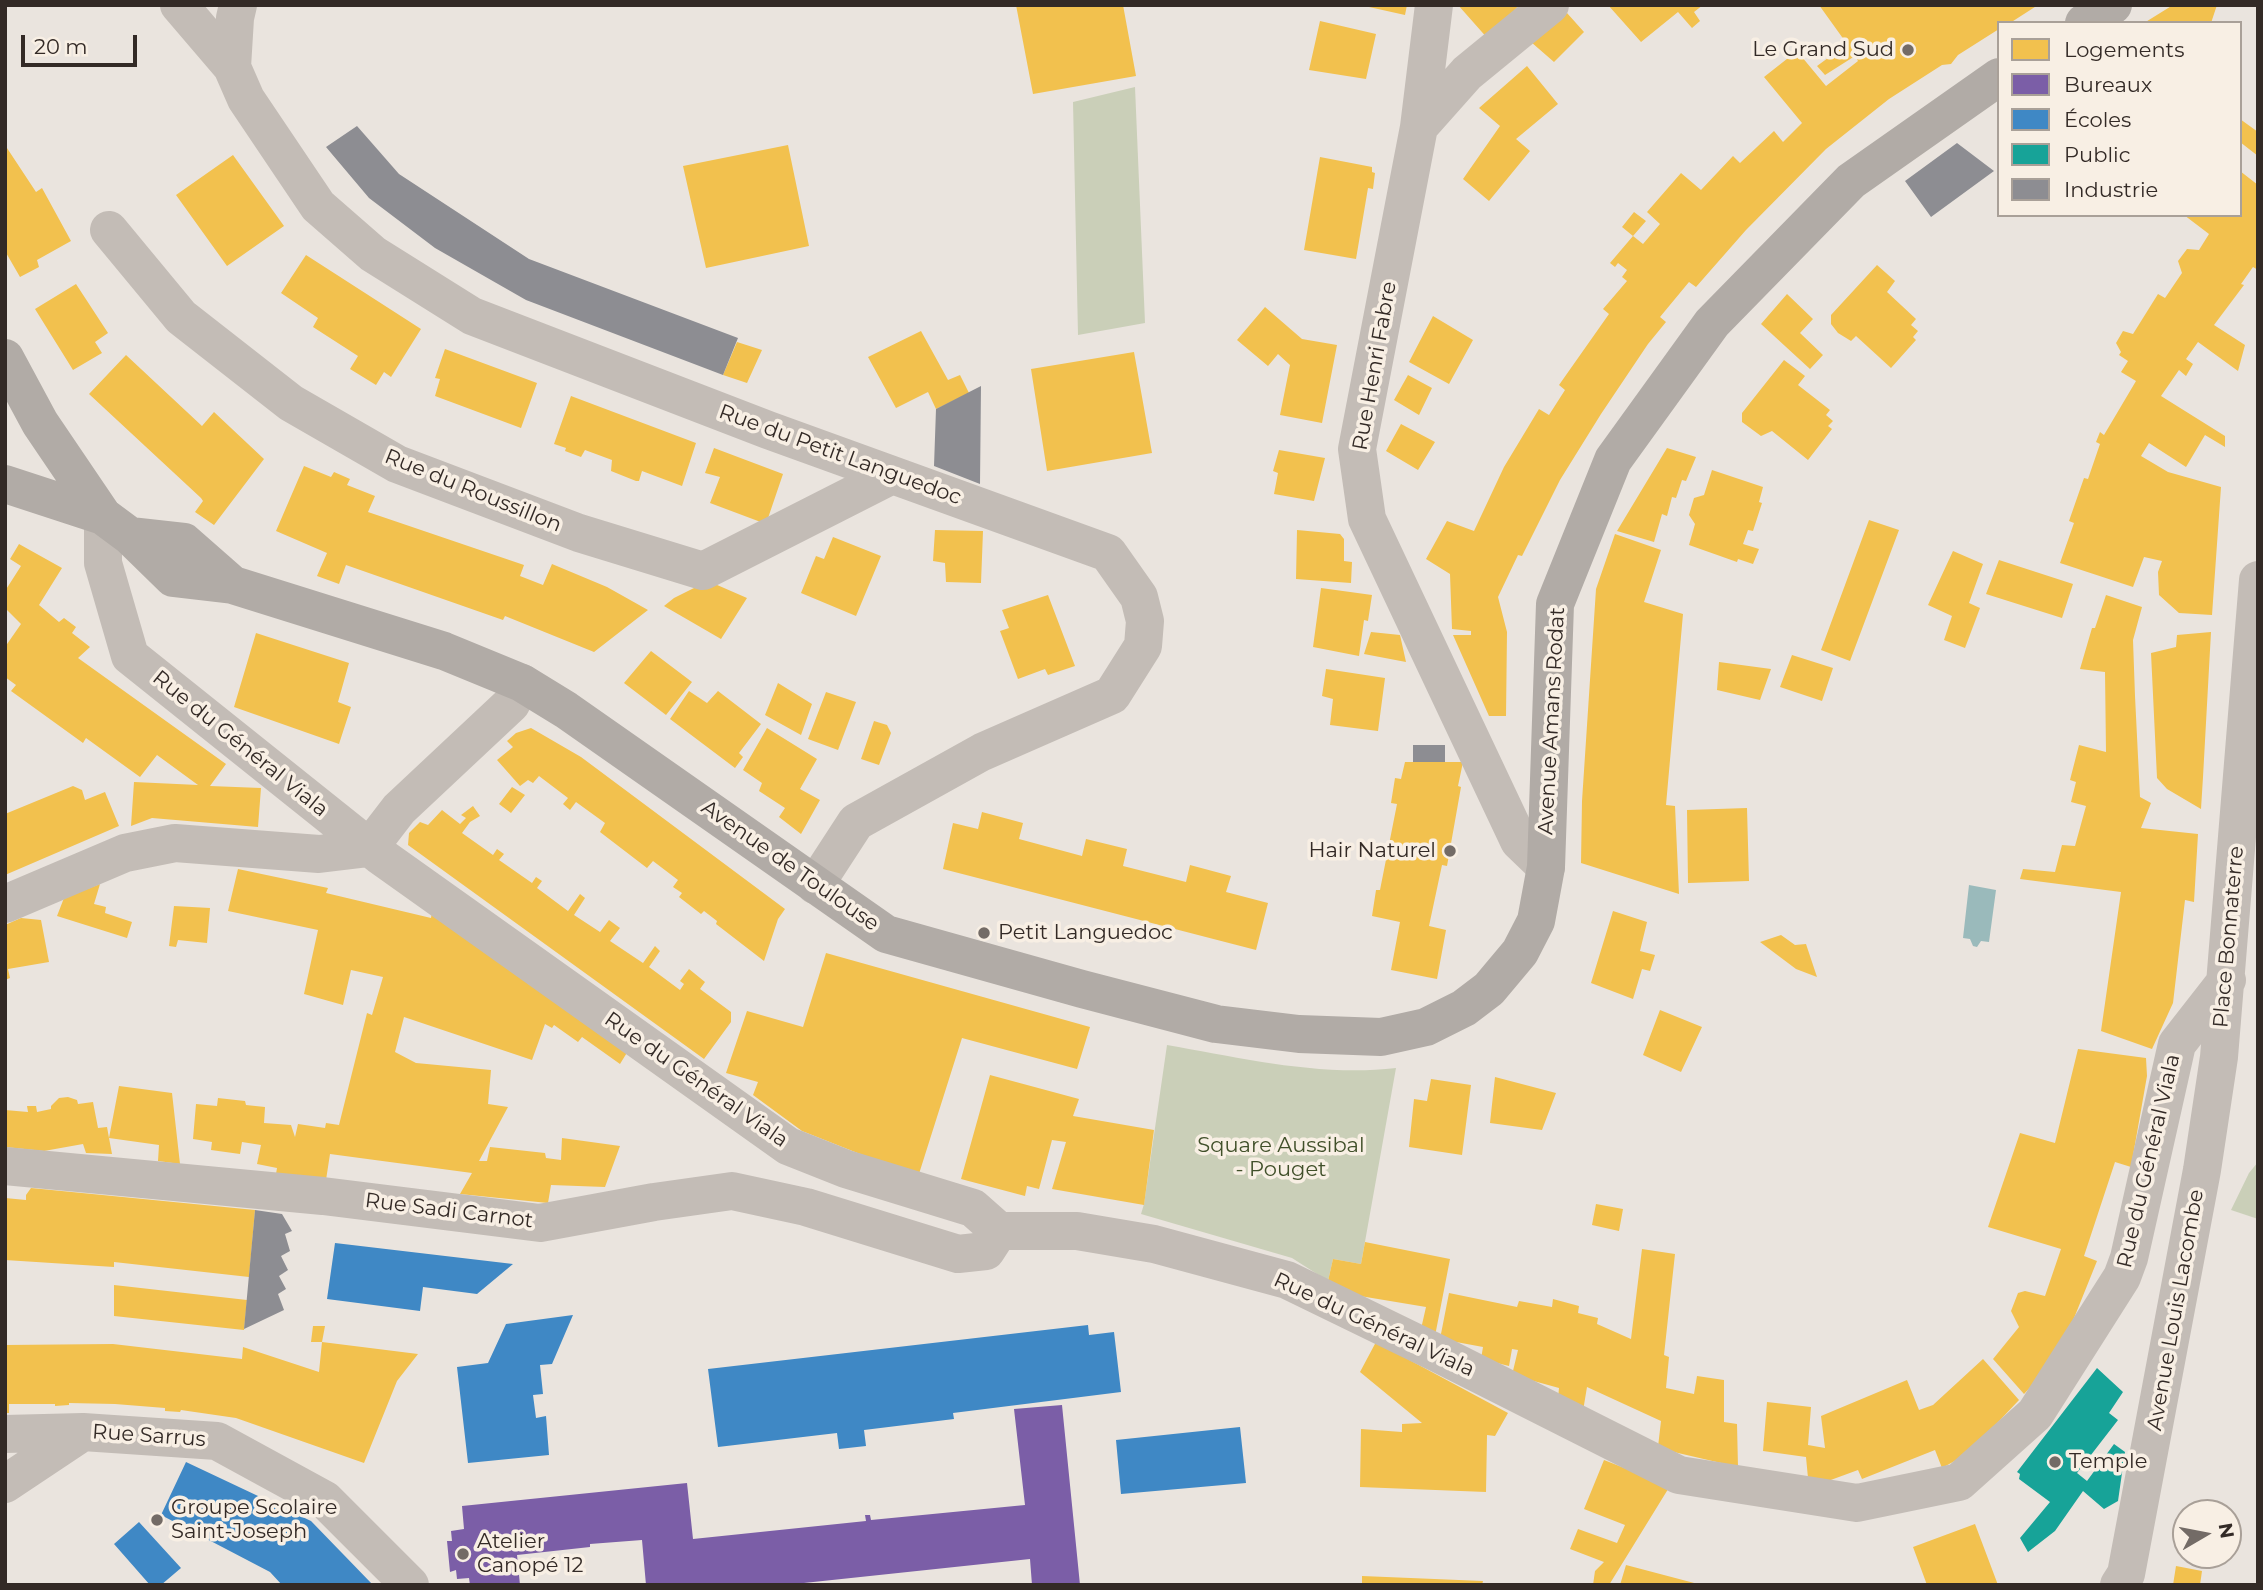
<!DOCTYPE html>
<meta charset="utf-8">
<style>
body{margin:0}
#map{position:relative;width:2263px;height:1590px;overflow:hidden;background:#eae4de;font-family:Montserrat,sans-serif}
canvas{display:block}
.frame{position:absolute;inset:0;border:7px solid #332a26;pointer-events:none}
.legend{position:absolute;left:1997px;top:21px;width:245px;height:196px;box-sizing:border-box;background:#f8efe4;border:2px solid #a9a098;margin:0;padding:9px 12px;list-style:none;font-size:21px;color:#332a26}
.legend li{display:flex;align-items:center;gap:14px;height:35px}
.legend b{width:35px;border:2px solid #a9a098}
.north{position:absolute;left:2172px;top:1499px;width:70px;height:70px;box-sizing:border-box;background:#f8efe4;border:2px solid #a9a098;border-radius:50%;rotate:80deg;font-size:19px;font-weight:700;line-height:28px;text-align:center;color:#332a26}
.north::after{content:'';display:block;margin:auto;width:24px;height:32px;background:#736b66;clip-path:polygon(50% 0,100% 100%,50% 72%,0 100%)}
.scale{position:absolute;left:21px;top:35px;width:116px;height:32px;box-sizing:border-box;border:4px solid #332a26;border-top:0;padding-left:9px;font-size:21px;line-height:24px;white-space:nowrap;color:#332a26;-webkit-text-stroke:5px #f8efe4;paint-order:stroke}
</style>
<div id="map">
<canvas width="2263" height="1590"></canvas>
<div class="frame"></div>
<ul class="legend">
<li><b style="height:19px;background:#f2c14e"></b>Logements</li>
<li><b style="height:19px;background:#7b5ea7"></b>Bureaux</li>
<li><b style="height:19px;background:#3f88c5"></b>Écoles</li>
<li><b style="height:19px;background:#17a398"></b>Public</li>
<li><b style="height:19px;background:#8d8d92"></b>Industrie</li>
</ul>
<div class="north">N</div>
<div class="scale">20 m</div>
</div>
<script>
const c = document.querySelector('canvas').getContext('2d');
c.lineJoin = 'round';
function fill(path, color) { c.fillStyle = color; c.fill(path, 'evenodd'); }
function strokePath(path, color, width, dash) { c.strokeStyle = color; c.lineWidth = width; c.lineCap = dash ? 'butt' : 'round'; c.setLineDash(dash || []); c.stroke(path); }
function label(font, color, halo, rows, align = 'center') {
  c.font = font + ' Montserrat,sans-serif'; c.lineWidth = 7; c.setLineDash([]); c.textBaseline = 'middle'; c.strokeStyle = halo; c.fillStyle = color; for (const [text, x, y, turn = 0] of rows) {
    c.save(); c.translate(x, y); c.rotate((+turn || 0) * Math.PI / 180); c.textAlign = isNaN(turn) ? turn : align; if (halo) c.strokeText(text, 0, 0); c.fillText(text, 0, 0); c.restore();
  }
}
const green = new Path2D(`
 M1135,87L1145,323L1078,335L1073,102Z
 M1167,1045C1242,1058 1320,1077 1396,1068L1361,1264L1333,1259L1328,1281L1292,1258L1141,1214L1144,1204Z
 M2258,1162V1219L2231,1210L2249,1173Z`);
const water = new Path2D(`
 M1969,885L1996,890L1989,942L1981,941L1977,947L1973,946L1970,939L1963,938Z`);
const homes = new Path2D(`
 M1016,5H1123L1136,76L1033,94Z
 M1360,5H1407L1405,15Z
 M1458,5H1519L1489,40Z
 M1608,5H1703L1694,12L1700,21L1692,28L1678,12L1641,42Z
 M1819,5H2038L2010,23H1999V29L1958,55L1951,64L1942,65L1889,99L1826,149L1746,230L1696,287L1689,282L1660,317L1666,322L1648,344L1601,414L1560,480L1522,556L1518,555L1498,597L1507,632L1506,716H1489L1453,635H1471V631L1452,629L1450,574L1426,559L1447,521L1474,531L1504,467L1539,409L1549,415L1565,390L1559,385L1609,314L1603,309L1627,281L1622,277L1627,270L1618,263L1615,267L1610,263L1633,236L1643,244L1660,224L1647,212L1681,173L1701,190L1733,156L1740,163L1774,131L1783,142L1802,123L1764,77L1797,51L1826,86L1858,61L1855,56L1825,75L1817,66L1847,44Z
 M2173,5H2217L2211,23H2144Z
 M1567,13L1584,32L1554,62L1531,42Z
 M1320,21L1376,34L1366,79L1309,70Z
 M1527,66L1558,104L1516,139L1530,151L1489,201L1463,179L1500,126L1479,108Z
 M2240,119L2258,132V156L2240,142Z
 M5,145L36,192L42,188L71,241L37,260L39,267L20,277L5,251Z
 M788,145L809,246L706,268L683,166Z
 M233,155L284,226L227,266L176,195Z
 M1320,157L1372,167V172L1375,173L1373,189L1368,188L1356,259L1304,250Z
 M2240,171L2258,185V270L2253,267L2241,284L2244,285L2214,325L2245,345L2238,371L2198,342L2186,359L2193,364L2186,376L2179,370L2161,396L2225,436V447L2205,435L2186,467L2149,443L2141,456L2168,472L2221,487L2212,615L2179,613L2159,595L2158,572L2162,561L2144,557L2133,587L2060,563L2074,523L2069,521L2084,478L2088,479L2100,444L2096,442L2100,432L2104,435L2136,381L2121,372L2128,361L2119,355L2121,352L2116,343L2123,331L2133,334L2158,294L2165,298L2182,273L2178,261L2187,249L2199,250L2209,234L2184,215H2240Z
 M1634,212L1646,221L1633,236L1622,227Z
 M306,255L421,329L391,377L384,372L376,385L350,369L358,356L313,327L318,318L281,293Z
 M1877,265L1895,281L1887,292L1916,319L1911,325L1918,331L1913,337L1916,340L1891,368L1856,336L1851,341L1838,333L1831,324V315Z
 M76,284L108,333L95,342L102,353L73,370L35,309Z
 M1787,294L1813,319L1800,333L1823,355L1810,369L1761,324Z
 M1265,307L1302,339L1337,345L1322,423L1280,415L1290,365L1278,354L1268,366L1237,340Z
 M1433,316L1473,340L1449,384L1409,362Z
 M921,331L948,380L960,375L969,393L936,409L928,392L896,408L868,357Z
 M737,342L762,350L747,383L723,375Z
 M445,349L537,383L521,428L435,396L440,379L435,378Z
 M1134,352L1152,453L1047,471L1031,369Z
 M126,355L202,426L214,412L264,459L214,525L195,512L203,501L201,498L89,394Z
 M1784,360L1805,376L1798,385L1830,410L1826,415L1833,421L1828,426L1832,429L1808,460L1772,431L1761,436L1742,422V413Z
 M1408,375L1432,388L1419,415L1394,400Z
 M571,396L696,443L682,486L642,471L639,481H636L611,471L612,460L585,450L581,457L565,451L566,448L554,444Z
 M1401,424L1435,442L1418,470L1386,451Z
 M714,448L783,474L766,524L710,503L720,477L705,473Z
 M1667,448L1696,457L1686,481L1682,480L1676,498L1672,497L1667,516L1662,514L1654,542L1617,531Z
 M1279,450L1325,458L1314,501L1274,494L1278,473L1273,471Z
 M304,466L331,477L334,472L350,479L347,485L375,496L368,512L524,565L520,576L543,585L552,564L607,587L648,610L594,652L505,616L503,620L346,565L339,584L317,576L327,553L276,531Z
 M1712,470L1763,487L1759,502L1762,503L1753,531L1748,530L1743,544L1759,549L1753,564L1738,559L1737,562L1689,545L1695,524L1689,515L1694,498L1704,495Z
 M1869,520L1899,530L1850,661L1821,650Z
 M935,530L983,531L981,583L946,582L945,563L933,561Z
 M1297,530L1340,534L1344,539V561L1352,562L1351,583L1296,579Z
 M1615,534L1661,550L1644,602L1683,614L1666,805L1675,806L1679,894L1581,863L1582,801L1596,589Z
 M833,537L881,556L856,616L801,593L816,556L824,559Z
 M19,544L62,568L39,605L59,622L64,618L76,627L72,633L90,647L78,658L226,764L210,786L261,788L258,827L152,818L131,826L134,782L198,785L157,755L140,777L86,738L83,743L11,691L16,685L5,677V647L21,624L5,608V591L21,566L10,559Z
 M1953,551L1983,564L1969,603L1980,608L1965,648L1944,640L1952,616L1928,605Z
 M1999,560L2073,584L2062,618L1986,594Z
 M708,581L747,598L721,639L664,606L674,598Z
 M1321,588L1372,595L1368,621L1364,620L1359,656L1313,647Z
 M1048,595L1075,666L1048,675L1045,669L1018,679L1000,631L1009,628L1002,610Z
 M2106,595L2142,607L2133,640L2135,696L2140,797L2151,803L2141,828L2198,834L2194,902L2185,900L2173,1003L2152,1049L2101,1031L2121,892L2020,879L2023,869L2055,872L2062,845L2075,846L2086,806L2071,802L2076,782L2070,780L2079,745L2106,752L2105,672L2080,669L2092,628H2095Z
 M1371,632L1400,635L1406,662L1364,654Z
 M2211,632L2203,777L2201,809L2167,789L2157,778L2151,653L2176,647L2177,635Z
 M256,633L349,663L338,702L351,707L339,744L234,707Z
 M651,651L692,682L666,715L624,683Z
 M1792,655L1833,668L1822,701L1780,687Z
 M1719,662L1771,669L1760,700L1717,690Z
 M1326,669L1385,678L1378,731L1330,725L1333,699L1322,696Z
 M778,683L812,704L801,735L765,715Z
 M689,691L707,703L718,691L761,724L739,753L743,757L735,768L670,719Z
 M826,692L856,702L838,750L808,739Z
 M874,721L887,725L891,733L879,765L861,759Z
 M531,728L581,757L785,909L778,919L764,961L716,924L717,921L704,911L701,914L679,897L682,893L673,887L678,880L653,861L647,868L600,832L605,823L576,802L570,810L563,804L568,798L539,776L533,783L528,780L520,786L497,760L513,747L507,741L516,733Z
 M767,728L817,759L800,789L820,800L801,834L779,817L785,808L759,791L762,783L743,770Z
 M1405,762H1463L1458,786L1461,787L1447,866L1442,865L1429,926L1446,930L1437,979L1391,970L1400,922L1372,916L1376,890H1380L1397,804L1391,803L1395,778L1401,779Z
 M73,786L82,790L85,800L105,792L119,826L5,875V814Z
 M512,787L525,795L511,813L499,804Z
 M473,806L480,816L470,822L462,833L493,855L497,849L504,854L499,860L532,883L536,877L542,881L537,888L568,911L580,894L585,898L574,915L600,932L609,920L620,928L610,941L643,963L655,946L660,951L649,967L680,990L684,984L680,981L689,969L705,982L700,989L731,1012V1022L704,1059L408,845L409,833L420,822L428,825L442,810L460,824L466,818L461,815Z
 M1747,808L1749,881L1688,883L1687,810Z
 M982,812L1023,823L1019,839L1082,856L1086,839L1127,849L1123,866L1186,882L1190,865L1231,876L1226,892L1268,903L1256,950L943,869L953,823L978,829Z
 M238,869L328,888L326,893L431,918L432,912L628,1051L620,1064L582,1037L578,1042L554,1025L552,1028L545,1024L532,1060L404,1017L395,1052L416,1063L491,1070L488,1104L508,1107L479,1161H487L490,1147L545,1153L546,1158L561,1160L562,1138L620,1146L605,1187L551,1185L548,1203L460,1194L472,1173L330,1154L326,1180L276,1174L277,1168L257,1164L261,1145L242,1142L240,1154L211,1150L212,1142L193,1139L196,1104L217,1106L218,1098L245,1101L246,1105L265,1107L264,1123L291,1125L295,1137L298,1124L325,1128L326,1123L339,1125L367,1013L372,1015L383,977L351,970L343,1005L304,994L318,930L228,911Z
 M100,884L94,904L106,907L105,913L132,922L127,938L57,916L64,898Z
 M174,906L210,908L207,943L178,940L176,947L169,946Z
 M1613,911L1647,922L1640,951L1655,955L1650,971L1642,969L1633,999L1591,983Z
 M21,918L41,920L49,962L8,969L10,978L5,980V925Z
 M1781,935L1795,945L1806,944L1817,977L1796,969L1760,942Z
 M826,953L1090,1027L1077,1069L962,1038L918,1177L802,1131L753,1095L758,1082L726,1073L747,1011L803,1027Z
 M1660,1010L1702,1027L1681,1072L1643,1055Z
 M2078,1049L2146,1058L2147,1076L2131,1167L2115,1162L2084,1256L2097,1261L2070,1328L2039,1378L2024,1394L1993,1359L2019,1327L2011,1311L2018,1293L2025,1291L2045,1296L2061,1249L1988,1227L2020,1133L2055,1143Z
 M990,1075L1079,1099L1073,1116L1154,1130L1144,1205L1052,1189L1066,1142L1052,1140L1039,1189L1027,1186L1025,1196L961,1179Z
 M1495,1077L1556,1093L1542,1130L1490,1123Z
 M1431,1079L1471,1085L1462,1155L1409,1147L1414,1099L1427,1101Z
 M119,1086L172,1093L180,1164L158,1161L159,1145L109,1138L112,1154L86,1153L83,1144L44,1151L5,1147V1110L28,1112L27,1106H36L37,1112L51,1109V1106L59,1098L68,1097L77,1100L78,1104L93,1102L98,1128L107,1127L109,1138Z
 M31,1188L255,1210L249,1277L114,1262V1267L5,1260V1198L26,1200V1195Z
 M1596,1204L1623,1209L1619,1231L1592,1225Z
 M1365,1242L1450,1259L1435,1336L1421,1329L1426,1307L1354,1295L1328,1281L1333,1259L1361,1264Z
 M1642,1249L1675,1254L1664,1355L1669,1357L1666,1388L1694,1394L1697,1376L1724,1380V1422L1737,1424L1738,1467L1661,1449L1658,1447L1661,1421L1587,1387L1583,1411L1558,1399L1559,1388L1512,1375L1518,1350L1512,1349L1509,1366L1481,1359L1483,1347L1440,1339L1449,1293L1517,1307L1519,1301L1552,1307L1553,1299L1579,1306L1578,1313L1598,1318L1597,1324L1631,1339Z
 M114,1285L247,1300L244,1330L114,1316Z
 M313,1326H325L322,1342H311Z
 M322,1342L418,1354L397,1381L364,1463L236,1418L181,1410L180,1412L165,1411V1408L115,1404L69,1403V1405L55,1406V1404H9V1413H5V1345L113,1344L242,1359L243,1347L319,1372Z
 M1376,1342L1508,1413L1495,1436L1487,1435L1486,1492L1360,1487L1361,1429L1402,1432V1424L1422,1423L1360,1372Z
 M1983,1359L2019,1400L1969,1453L1942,1468L1935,1450L1862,1479L1858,1470L1828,1481L1808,1478L1806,1457L1763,1451L1767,1402L1811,1407L1808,1445L1825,1448L1821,1416L1907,1380L1919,1410L1933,1405Z
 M1604,1460L1670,1486L1609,1585H1593L1595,1571L1604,1562L1570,1549L1578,1529L1617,1543L1625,1525L1584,1509Z
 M1975,1524L1998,1585H1927L1913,1547Z
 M1626,1565L1698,1584V1585H1620Z
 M2176,1566L2202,1571L2200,1585H2173Z
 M1362,1576L1483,1581L1482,1585H1362Z`);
const offices = new Path2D(`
 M1062,1405L1080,1585H1032L1030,1559L785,1585H646L642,1540L590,1544V1547L517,1555L520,1585H470L469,1578L457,1579L456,1570L450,1572L447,1541H452L451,1531L464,1529L462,1506L687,1483L693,1539L866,1521L865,1515H870L871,1520L1025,1505L1014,1409Z`);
const schools = new Path2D(`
 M335,1243L513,1264L477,1294L423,1287L420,1311L327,1299Z
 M573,1315L552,1364L540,1365L543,1394L533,1395L536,1418L546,1416L549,1455L468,1463L457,1367L488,1363L506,1324Z
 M1088,1325L1089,1335L1114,1332L1121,1392L953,1413L954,1419L864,1430L866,1446L839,1449L837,1433L718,1447L708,1369Z
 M1240,1427L1246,1483L1121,1494L1116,1440Z
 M186,1462L311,1521L373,1585H282L270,1572L161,1515Z
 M139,1522L181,1568L161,1585H150L114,1544Z`);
const public = new Path2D(`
 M2097,1368L2123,1392L2109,1413L2118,1420L2077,1473L2087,1481L2114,1444L2125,1452L2118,1501L2104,1509L2083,1491L2055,1531L2028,1552L2020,1538L2050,1502L2019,1479L2020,1474L2017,1472Z`);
const industry = new Path2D(`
 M357,126L399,174L529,259L738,338L723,375L526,300L435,248L369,198L326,147Z
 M1957,143L1994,171L1931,217L1905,181Z
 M981,386L980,484L934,466L936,409Z
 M1413,745H1445V762H1413Z
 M255,1210L282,1214L292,1231L285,1234L290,1251L281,1256L288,1270L279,1276L286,1289L278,1294L284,1310L244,1329Z`);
const minor = new Path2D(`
 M179,5L232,67
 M238,5L235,18L232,67L246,99L318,206L373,254L472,316L768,430L1108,553L1139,597L1145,621L1143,646L1112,695L982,752L856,822L815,885
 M1434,5L1419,127L1357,449L1367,519L1519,841L1546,867
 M1419,127L1467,73L1550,5
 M109,230L181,317L291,403L397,464L579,533L703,571L892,475
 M103,516V563L130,656L379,855L788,1146L846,1169L973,1208L999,1231H1077L1154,1244L1287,1280L1437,1353L1679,1475L1857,1503L1959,1482L2035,1414L2122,1277L2129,1258L2177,1044L2227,980
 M5,904L125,853L175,843L319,854L369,848L399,809L511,704L522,683
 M5,1166L323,1196L540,1223L654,1202L732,1191L806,1207L958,1254L986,1251L999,1231
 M5,1434L83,1432L217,1441L325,1500L410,1585
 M5,1484L83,1432
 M2119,1585L2126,1574L2202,1170L2219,1057L2258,580`);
const major = new Path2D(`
 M2084,23L2113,5
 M5,358L40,423L103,516
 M5,484L103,516L130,536L173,578L233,585L444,651L522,683L566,710L886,934L1082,989L1216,1024L1299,1034L1381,1037L1426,1027L1464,1008L1489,989L1520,952L1536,921L1546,867L1555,604L1613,460L1712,323L1851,181L1999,77
 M130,536L184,542L233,585`);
const markers = [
 [1908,50,7,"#736b66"],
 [1450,851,7,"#736b66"],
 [984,933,7,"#736b66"],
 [2055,1462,7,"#736b66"],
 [157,1520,7,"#736b66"],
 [463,1554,7,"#736b66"]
];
const poiNames = [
 ["Le Grand Sud",1894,50,"right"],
 ["Hair Naturel",1436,851,"right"],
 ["Petit Languedoc",998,933],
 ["Temple",2069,1462],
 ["Groupe Scolaire",171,1508],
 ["Saint-Joseph",171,1532],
 ["Atelier",477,1542],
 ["Canopé 12",477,1566]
];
const streetNames = [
 ["Rue Henri Fabre",1375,366,-80],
 ["Rue du Petit Languedoc",840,455,20],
 ["Rue du Roussillon",473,491,22],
 ["Avenue Amans Rodat",1552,721,-87],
 ["Rue du Général Viala",240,744,39],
 ["Avenue de Toulouse",790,866,35],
 ["Place Bonnaterre",2229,937,-85],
 ["Rue du Général Viala",696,1080,35],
 ["Rue du Général Viala",2149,1161,-77],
 ["Rue Sadi Carnot",449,1211,7],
 ["Avenue Louis Lacombe",2176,1310,-80],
 ["Rue du Général Viala",1374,1325,25],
 ["Rue Sarrus",149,1436,4]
];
const parkNames = [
 ["Square Aussibal",1281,1146],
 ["- Pouget",1281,1170]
];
fill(green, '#cacfb8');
fill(water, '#9ababb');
fill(homes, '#f2c14e');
fill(offices, '#7b5ea7');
fill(schools, '#3f88c5');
fill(public, '#17a398');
fill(industry, '#8d8d92');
strokePath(minor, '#c3bcb6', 38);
strokePath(major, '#b1aba6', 38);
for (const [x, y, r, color] of markers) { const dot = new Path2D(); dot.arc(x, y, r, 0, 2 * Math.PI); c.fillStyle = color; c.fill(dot); strokePath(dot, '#f8efe4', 2.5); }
label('21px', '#332a26', '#f8efe4', poiNames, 'left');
label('21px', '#332a26', '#f8efe4', streetNames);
label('21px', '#41502a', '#f8efe4', parkNames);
</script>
